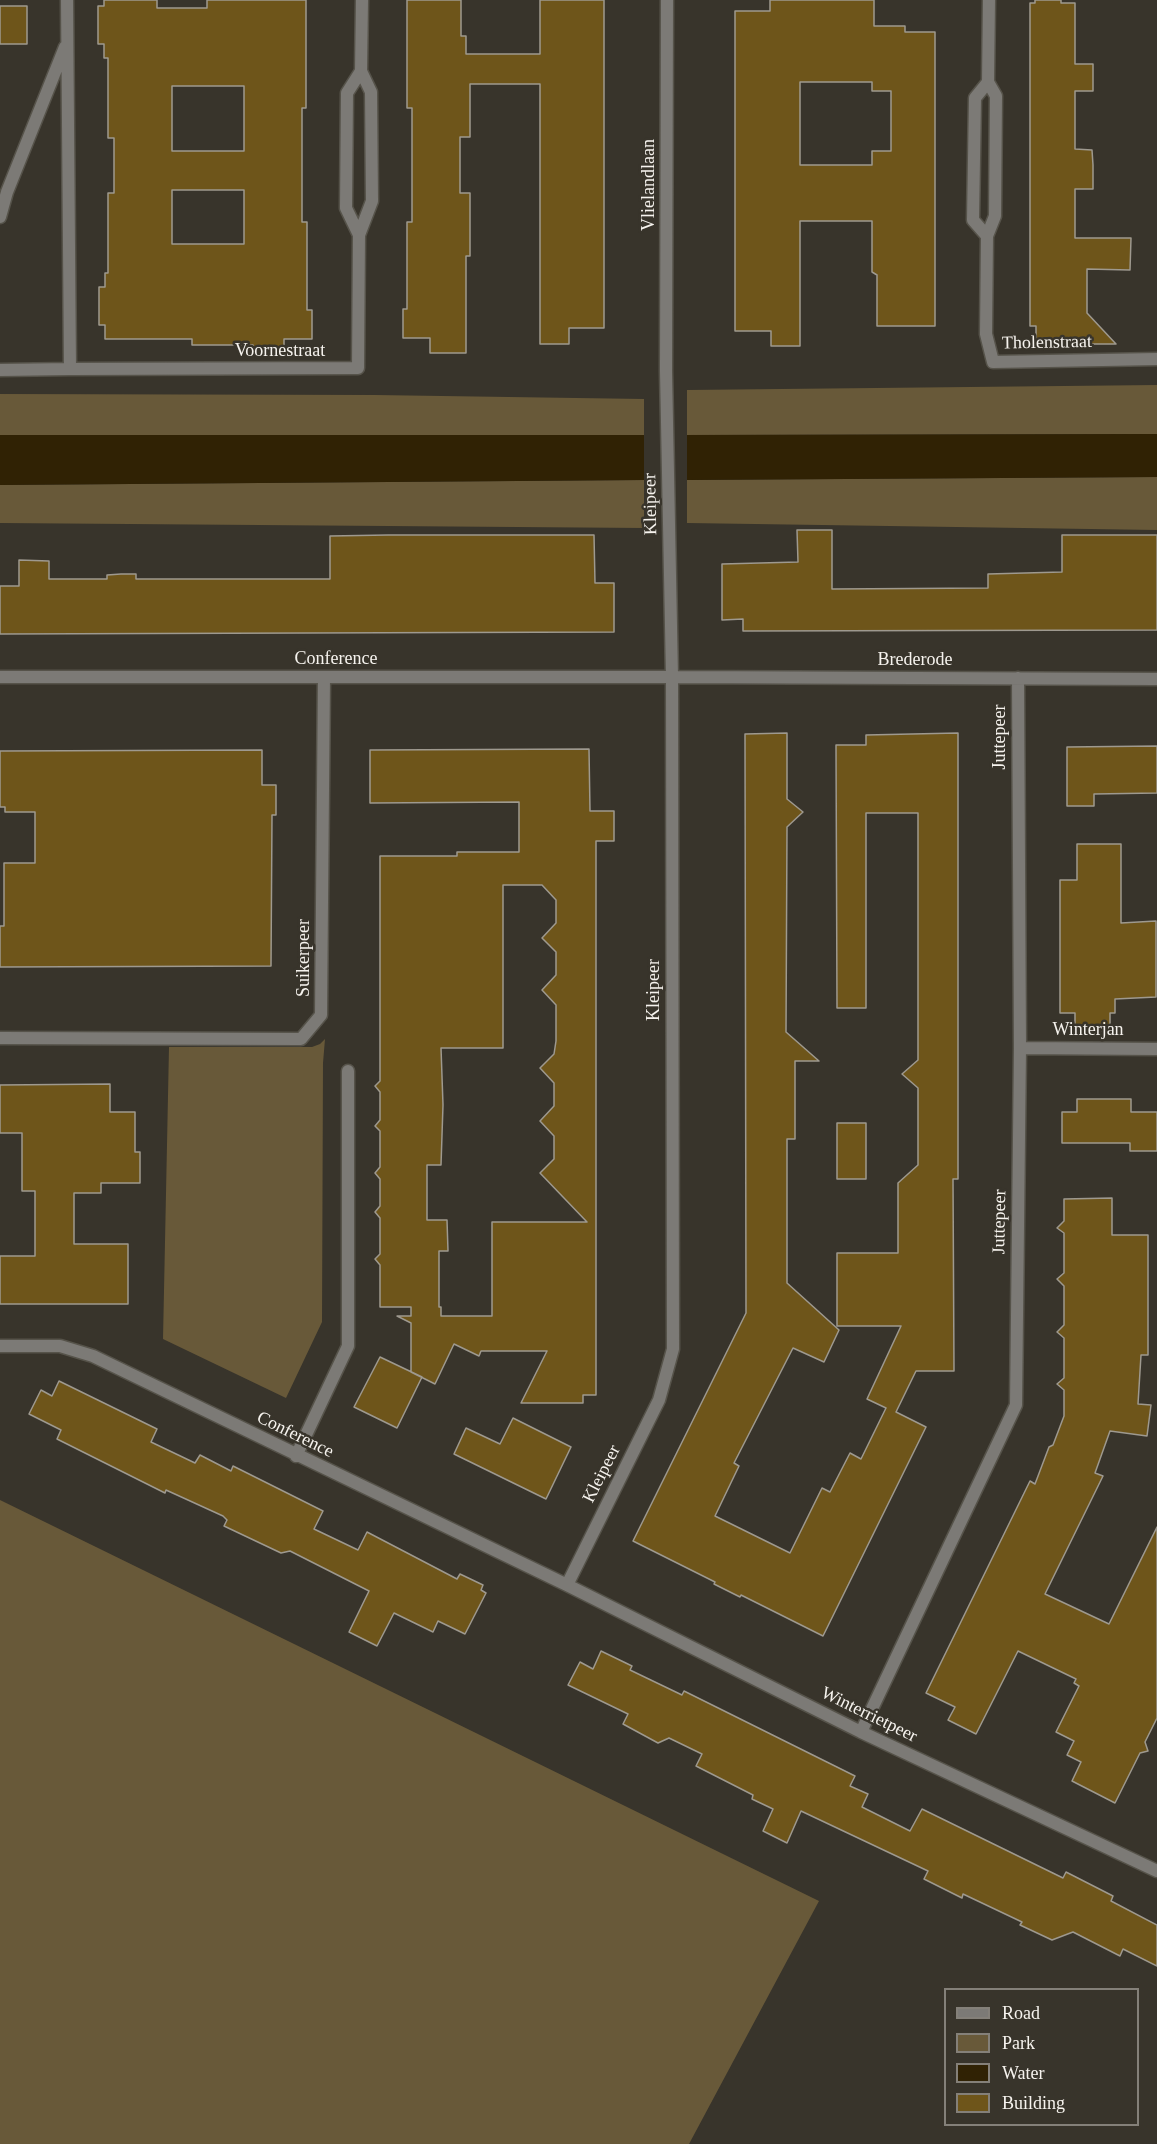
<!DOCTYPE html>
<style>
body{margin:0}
#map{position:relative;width:1157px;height:2144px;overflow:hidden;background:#38342b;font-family:"Times New Roman",serif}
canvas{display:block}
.legend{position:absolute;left:944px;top:1988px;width:195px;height:138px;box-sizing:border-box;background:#38342b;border:2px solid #848079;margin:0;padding:8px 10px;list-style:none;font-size:18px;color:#f6f3ee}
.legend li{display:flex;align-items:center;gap:12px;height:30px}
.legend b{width:30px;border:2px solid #848079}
</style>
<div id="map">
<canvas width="1157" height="2144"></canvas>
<ul class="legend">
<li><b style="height:8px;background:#7c7a76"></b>Road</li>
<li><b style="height:16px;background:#685939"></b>Park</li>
<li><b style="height:16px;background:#302204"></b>Water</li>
<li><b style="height:16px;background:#6e551a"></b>Building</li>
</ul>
</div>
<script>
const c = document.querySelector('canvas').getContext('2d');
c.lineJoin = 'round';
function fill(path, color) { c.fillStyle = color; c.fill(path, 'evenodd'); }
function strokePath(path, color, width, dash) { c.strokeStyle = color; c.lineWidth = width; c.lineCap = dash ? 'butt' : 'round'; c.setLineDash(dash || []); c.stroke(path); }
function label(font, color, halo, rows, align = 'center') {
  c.font = font + ' "Times New Roman",serif'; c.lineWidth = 5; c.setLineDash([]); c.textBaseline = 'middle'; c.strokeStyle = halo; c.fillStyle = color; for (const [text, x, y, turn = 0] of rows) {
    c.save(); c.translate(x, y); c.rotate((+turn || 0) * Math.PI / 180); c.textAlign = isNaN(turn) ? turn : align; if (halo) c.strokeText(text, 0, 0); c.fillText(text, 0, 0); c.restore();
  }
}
const green = new Path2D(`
 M1157,385V434L687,435V390Z
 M0,394L375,395L644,399V435H0Z
 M1157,477V530L687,523V480Z
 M644,480V528L0,523V485Z
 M325,1039L323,1063L322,1322L286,1398L163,1339L169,1047H312L320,1044Z
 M0,1500L819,1901L689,2144H0Z`);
const water = new Path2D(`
 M1157,434V477L687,480V435Z
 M0,435H644V480L0,485Z`);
const building = new Path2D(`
 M104,0H157V8H207V0H306V108H302V222H307V310H312V339H284V353L253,354V345H192V339H105V325H99V287H105V273H108V193H114V138H108V58H104V44H98V6H104ZM172,86H244V151H172ZM172,190H244V244H172Z
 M407,0H461V36H466V54H540V0H604V328H569V344H540V84H470V137H460V193H470V256H466V353H430V338H403V309H407V222H412V108H407Z
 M770,0H874V26H905V32H935V326H877V275L872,272V221H800V346H771V331H735V11H770ZM800,82H872V91H891V151H872V165H800Z
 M1035,0H1061V3H1075V64H1093V91H1075V149L1092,150L1093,165V189H1075V238H1131L1130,270L1087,269V313L1116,344H1036V326H1030V3H1035Z
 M0,6H27V44H0Z
 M797,530H832V589L988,588V574L1062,572V535H1157V630L743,631V619L722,620V564L798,562Z
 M388,535H594L595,583H614V632L0,634V586H19V560L49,561V579H107V575L121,574H136V579H330V536Z
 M787,733V799L803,812L787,827L786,1032L819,1061H795V1139H787V1283L839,1330L824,1362L793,1348L734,1463L739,1466L715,1516L790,1553L822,1488L830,1492L850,1453L861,1459L886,1408L867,1399L901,1326H837V1253H898V1183L918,1165V1088L902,1074L918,1060V813H866V1008H837L836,745H866V735L958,733V1179H953L954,1371H916L896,1412L926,1427L823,1636L741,1595L740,1597L714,1584L715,1582L633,1541L746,1313L745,734Z
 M1157,746V793L1094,794V806H1067V747Z
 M589,749L590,811H614V841H596V1395H583V1403H521L547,1351H481L479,1356L454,1344L435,1384L411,1372V1323L397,1316H411V1307H380V1265L375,1259L380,1254V1218L375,1212L380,1206V1179L375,1173L380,1167V1131L375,1126L380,1120V1092L375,1086L380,1081V856H457V852H519V802L370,803V750ZM503,885H542L556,900V923L542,938L556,952V975L542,990L556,1005V1041L554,1054L540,1068L554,1083V1106L540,1121L554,1136V1159L540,1173L587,1222H492V1316H441V1307H439V1251H448L447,1220H427V1165H441L443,1105L441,1048H503Z
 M262,750V785H276V815H272L271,966L0,967V926H4V863H35V812H5V807H0V751Z
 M1077,844H1121V923L1156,921V997L1115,999V1013H1110V1031H1075V1013H1060V880H1077Z
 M110,1084V1112H135V1152H140V1183H101V1193H74V1244H128V1304H0V1256H35V1191H22V1133H0V1085Z
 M1077,1099H1131V1112H1157V1151H1130V1143H1062V1112H1077Z
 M837,1123H866V1179H837Z
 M1112,1198V1235H1148V1355H1141L1138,1404L1151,1405L1147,1436L1110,1431L1095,1473L1103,1476L1045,1594L1109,1624L1157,1527V1718L1145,1742L1148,1751L1140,1753L1115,1803L1072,1781L1081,1762L1067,1755L1074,1741L1056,1732L1079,1686L1074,1683L1076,1679L1018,1651L976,1734L948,1720L955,1707L926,1693L1030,1481L1035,1484L1049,1447L1053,1445L1064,1416V1390L1057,1384L1064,1378V1338L1057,1332L1064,1325V1286L1057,1279L1064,1273V1233L1057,1228L1064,1221V1199Z
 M380,1357L422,1377L397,1428L354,1407Z
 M59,1381L157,1429L151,1442L195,1463L200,1455L231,1471L233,1466L323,1511L314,1529L358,1550L367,1532L457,1579L460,1574L483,1585L481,1590L486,1593L465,1634L438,1621L433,1632L394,1613L377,1646L349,1632L369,1591L290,1551L281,1553L224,1526L227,1520L223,1516L166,1490L165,1493L57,1439L61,1430L29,1414L41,1390L52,1396Z
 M513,1418L571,1447L546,1499L454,1454L466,1428L500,1444Z
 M601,1651L632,1666L630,1670L682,1695L684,1691L855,1776L850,1786L868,1794L862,1807L910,1831L922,1809L1063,1878L1066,1872L1113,1896L1111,1901L1157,1925V1966L1123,1949L1120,1956L1073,1932L1052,1940L1020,1925L1022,1922L963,1894L962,1898L924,1879L928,1871L801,1811L787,1843L763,1831L773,1809L752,1799L753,1795L696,1766L702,1754L669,1738L658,1743L623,1724L628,1714L568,1685L580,1662L593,1669Z`);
const street = new Path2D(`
 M67,0L70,369L358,368L359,235L346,208L347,93L361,71
 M988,82L996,96L995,216L987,236L986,334L993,362L1157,359
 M0,217L7,192L65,47
 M359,235L372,201L371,92L361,71L362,0
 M987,236L973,220L975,98L988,82L989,0
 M0,370L70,369
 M0,677H672L1157,679
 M0,1038L301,1039L321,1015L324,677
 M1020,1048L1157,1049
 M0,1346H60L93,1356L567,1585L861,1732L1157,1871
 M296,1456L348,1346V1071
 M567,1585L659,1400L673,1349L672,677L666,371L667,0
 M861,1732L1016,1405L1020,1048L1018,678`);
const streetNames = [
 ["Vlielandlaan",649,185,-90],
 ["Tholenstraat",1047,343,-1],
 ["Voornestraat",280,351],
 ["Kleipeer",651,504,-91],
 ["Conference",336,659],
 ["Brederode",915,660],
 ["Juttepeer",1000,737,-90],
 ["Suikerpeer",304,958,-90],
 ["Kleipeer",654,990,-90],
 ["Winterjan",1088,1030],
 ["Juttepeer",1000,1222,-89],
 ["Conference",295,1435,26],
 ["Kleipeer",602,1474,-63],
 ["Winterrietpeer",869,1715,26]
];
fill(green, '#685939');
fill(water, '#302204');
fill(building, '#6e551a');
strokePath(building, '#9e998f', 1.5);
strokePath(street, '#56534a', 15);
strokePath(street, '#7c7a76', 12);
label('18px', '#f6f3ee', '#38342b', streetNames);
</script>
